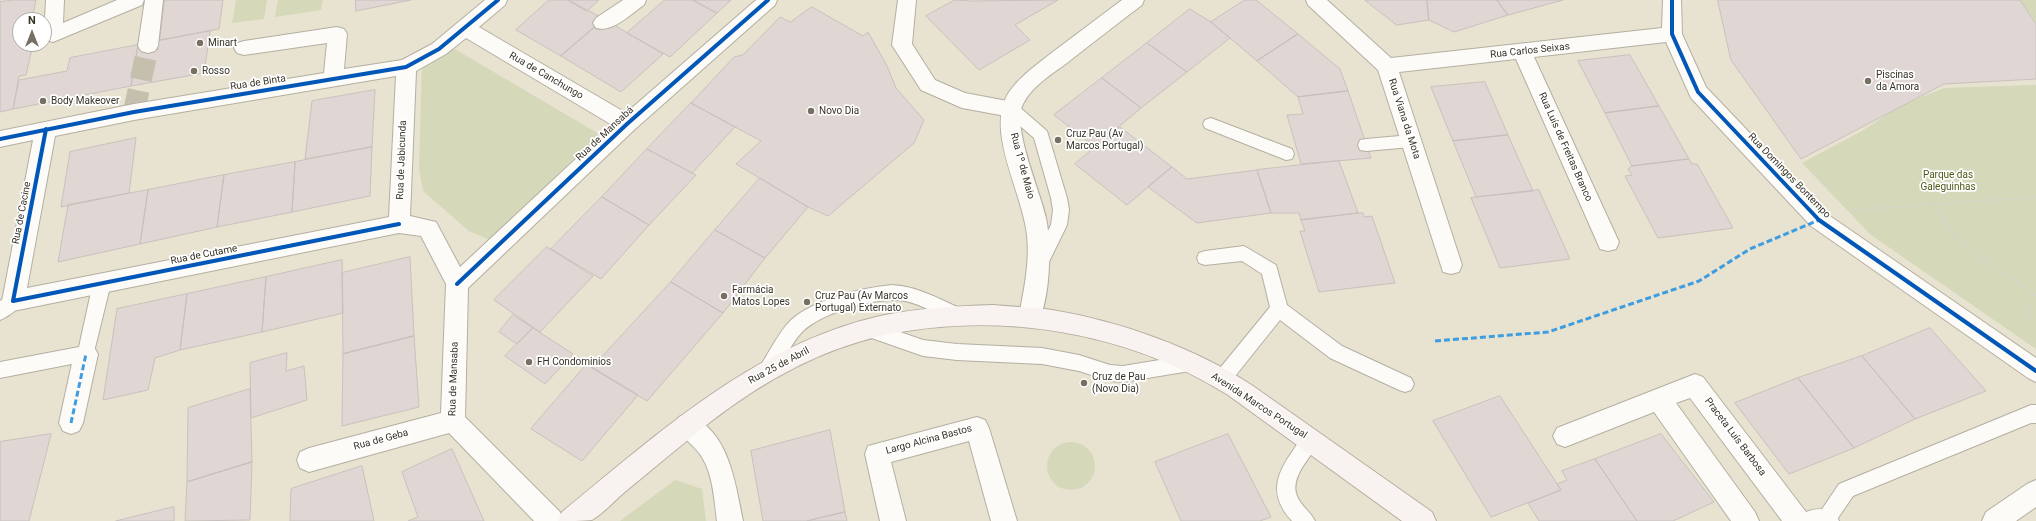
<!DOCTYPE html>
<meta charset="utf-8">
<style>
body{margin:0}
#map{position:relative;width:2036px;height:521px;overflow:hidden;background:#e8e2d0;font-family:Roboto,sans-serif}
canvas{display:block}
.north{position:absolute;left:12px;top:12px;width:40px;height:40px;box-sizing:border-box;background:#fff;border:1px solid #afada9;border-radius:50%;rotate:0deg;font-size:11px;font-weight:700;line-height:16px;text-align:center;color:#383327}
.north::after{content:'';display:block;margin:auto;width:14px;height:18px;background:#767062;clip-path:polygon(50% 0,100% 100%,50% 72%,0 100%)}
</style>
<div id="map">
<canvas width="2036" height="521"></canvas>
<div class="north">N</div>
</div>
<script>
const c = document.querySelector('canvas').getContext('2d');
c.lineJoin = 'round';
function fill(path, color) { c.fillStyle = color; c.fill(path, 'evenodd'); }
function strokePath(path, color, width, dash) { c.strokeStyle = color; c.lineWidth = width; c.lineCap = dash ? 'butt' : 'round'; c.setLineDash(dash || []); c.stroke(path); }
function label(font, color, halo, rows, align = 'center') {
  c.font = font + ' Roboto,sans-serif'; c.lineWidth = 3.5; c.setLineDash([]); c.textBaseline = 'middle'; c.strokeStyle = halo; c.fillStyle = color; for (const [text, x, y, turn = 0] of rows) {
    c.save(); c.translate(x, y); c.rotate((+turn || 0) * Math.PI / 180); c.textAlign = isNaN(turn) ? turn : align; if (halo) c.strokeText(text, 0, 0); c.fillText(text, 0, 0); c.restore();
  }
}
const green = new Path2D(`
 M236,0H267L264,19L232,23Z
 M278,0H323L321,10L275,17Z
 M2020,0H2036V23Z
 M453,48L599,134L490,240L469,231L423,191L419,168L422,64Z
 M2036,85V349L1871,235L1802,163L1862,131L1900,106L1944,88Z
 M1047 466a24 24 0 1 1 48 0a24 24 0 1 1-48 0Z
 M675,480L702,489L706,521H620Z`);
const building = new Path2D(`
 M13,0H36L33,15L39,14L38,20H20V44H33L26,75L19,76L13,109L0,112V2Z
 M165,0H223L219,29L160,40Z
 M356,0H411L356,11Z
 M549,0H568L604,19L561,56L516,30Z
 M568,0H599L587,11Z
 M665,0H693L717,13L670,57L627,33Z
 M693,0H731L717,13Z
 M955,0L970,1L1058,0L1015,25L1030,40L979,70L926,16Z
 M1245,0H1256L1298,34L1257,61L1211,22Z
 M1365,0H1427L1429,20L1397,25Z
 M1427,0H1497L1508,15L1454,32L1429,20Z
 M1497,0H1563L1508,15Z
 M1718,0H2020L2036,24V79L1944,84L1801,159L1731,60Z
 M812,7L863,36L868,32L887,66L896,88L924,120L914,143L828,216L808,207L736,164L761,141L691,103L734,57L743,55L780,17L790,22Z
 M1190,9L1211,22L1230,38L1187,72L1147,43Z
 M604,19L663,54L621,92L561,56Z
 M210,31L204,73L131,86L138,45Z
 M1298,34L1340,69L1348,91L1298,97L1257,61Z
 M1147,43L1187,72L1141,108L1102,78Z
 M138,45L131,86L13,109L19,80L67,71L70,58Z
 M1630,55L1659,106L1605,113L1578,61Z
 M1102,78L1141,108L1095,147L1054,115Z
 M1485,82L1508,135L1453,141L1431,87Z
 M375,90L372,147L305,159L312,101Z
 M1348,91L1371,158L1301,164L1287,115L1303,114L1298,97Z
 M691,103L735,127L692,173L647,149Z
 M1659,106L1689,159L1632,166L1605,113Z
 M1120,127L1172,167L1127,205L1075,164Z
 M1508,135L1533,191L1476,197L1453,141Z
 M136,138L129,193L61,207L70,152Z
 M372,147L370,196L292,212L295,162Z
 M647,149L696,175L649,225L602,197Z
 M1689,159L1692,164H1697L1733,228L1658,238L1625,176L1632,175L1628,169L1632,166Z
 M1339,161L1358,213L1301,220L1299,213H1271L1257,170Z
 M295,162L292,212L217,227L224,175Z
 M1172,167L1187,179L1257,170L1271,213L1197,223L1148,187Z
 M224,175L217,227L140,244L148,190Z
 M760,178L808,207L765,258L715,230Z
 M148,190L140,244L58,262L68,205Z
 M1539,190L1570,259L1500,268L1471,198Z
 M602,197L649,225L601,279L551,249Z
 M1358,213H1363L1364,217L1372,216L1395,283L1319,292L1300,231H1305L1301,220Z
 M715,230L765,258L723,313L671,282Z
 M547,247L593,276L540,332L494,300Z
 M410,257L414,336L343,354L342,273Z
 M342,260L343,313L262,332L266,277Z
 M266,277L262,332L180,350L187,294Z
 M671,282L723,313L647,401L592,368Z
 M187,294L180,350L155,358L148,390L103,400L117,309Z
 M513,315L533,328L517,344L499,332Z
 M533,328L573,354L545,384L505,356Z
 M1930,328L1986,391L1915,419L1862,356Z
 M414,336L419,407L342,426L343,354Z
 M287,353L286,371L304,366L307,400L251,418L250,363Z
 M1862,356L1915,419L1854,448L1798,378Z
 M587,364L638,395L582,461L531,429Z
 M1798,378L1854,448L1789,474L1735,403Z
 M250,389L252,462L187,482L188,408Z
 M1500,396L1561,490L1491,517L1433,421Z
 M830,430L845,512L807,521H763L751,451Z
 M51,434L29,521H0V442Z
 M1228,434L1271,517L1260,521H1181L1155,462Z
 M1661,434L1714,502L1673,521H1637L1595,459Z
 M452,449L484,521H408L418,517L402,472Z
 M1595,459L1637,521H1539L1528,503L1561,490L1557,484L1567,480L1562,471Z
 M252,462L250,520L185,521L187,482Z
 M362,466L374,521H290L291,489Z
 M174,507V521H116Z
 M845,512L847,521H807Z`);
const minorTunnel = new Path2D(`
 M134,112L148,46`);
const path = new Path2D(`
 M1934,204L1951,230L1979,257L2034,293
 M1853,210L2036,197
 M2025,330L2034,293L2036,295`);
const service = new Path2D(`
 M1011,103L1017,105L1047,131L1067,198L1069,210L1067,225L1046,268L1040,270L1034,268L1031,263L1051,225L1053,210L1051,198L1034,138L1005,113L1003,109L1005,105Z
 M1211,118L1292,149L1294,154L1292,159L1286,160L1205,128L1203,124L1205,120Z
 M1411,135L1417,136L1419,141L1417,146L1411,147L1366,151L1360,150L1358,145L1360,140L1366,139Z
 M1244,246L1276,265L1287,305L1342,346L1411,378L1414,384L1411,390L1405,392L1399,390L1330,358L1280,320L1228,385L1222,387L1216,385L1213,379L1216,373L1270,307L1262,274L1242,261L1205,265L1199,263L1197,258L1199,253L1205,251Z
 M102,276L108,278L111,283L92,360L0,378V362L79,347L93,283L96,278Z
 M892,285C917,286 939,299 962,309L965,314L962,319L956,322C939,316 922,304 905,301C877,296 824,312 803,331C791,343 784,361 774,375L768,377L762,375L759,369L762,363C771,349 779,332 791,320C815,299 861,288 892,285Z
 M13,293L19,296L22,301C18,310 9,316 0,320V301Z
 M869,321L923,340L957,344L1042,348L1079,355L1110,365L1123,366L1190,355L1196,357L1199,363L1196,369L1190,371L1123,382L1110,381L1079,371L1042,364L957,360L923,356L863,335L860,329L863,323Z
 M2031,405H2036V423H2031L1853,496L1836,521H1814L1839,484Z
 M1311,431L1318,434L1320,440C1313,456 1289,476 1297,496C1301,506 1310,511 1315,521H1292C1268,495 1276,474 1294,449C1299,441 1302,435 1311,431Z`);
const pedestrian = new Path2D(`
 M86,344L94,347L98,354L83,423L79,431L71,434L63,431L59,423L74,354L78,347Z`);
const minor = new Path2D(`
 M46,0H64L63,23L117,0H144L142,5L53,42L46,40L44,36Z
 M145,0H163L158,46L155,51L148,53L141,51L138,46Z
 M485,0H507L505,5L479,27L626,113L756,0H777L775,5L634,130L468,288L465,417L560,512L564,521H534L449,433L309,472L300,468L297,460L300,452L309,448L441,413L446,284L421,236L399,233L13,311L5,308L2,301L33,140L0,147V131L134,104L324,73L327,43L244,55L237,53L234,48L237,43L244,41L337,27L344,29L347,34L344,69L402,60L432,44ZM466,38L612,125L460,267L436,222L410,216L416,71L446,54ZM396,76L389,217L27,288L55,136L134,120Z
 M623,0H646L644,5C631,14 612,33 596,28L593,23L596,18Z
 M898,0H916L912,44L935,80L965,93L1018,103L1021,109L1018,115L1011,117L962,108L921,90L892,45Z
 M1306,0H1327L1391,58L1662,28L1663,0H1681L1682,34L1706,87L1827,214L2036,358V382L2028,378L1811,226L1691,98L1666,42L1534,57L1619,242L1616,249L1608,251L1600,249L1597,242L1516,59L1399,72L1462,265L1459,272L1451,274L1443,272L1378,70L1308,5Z
 M1695,374L1703,377L1806,512C1816,508 1824,508 1835,512L1839,521H1782L1690,398L1676,403L1755,512L1759,521H1731L1654,412L1565,447L1557,444L1553,436L1557,428Z
 M687,414C729,430 735,482 743,521H717C714,499 713,471 699,453C691,442 680,437 675,425L679,417Z
 M977,417L985,420L989,428L1017,521H991L969,441L891,462L906,521H880L865,454L868,446Z
 M2036,480V507L2016,521H1982L1986,512L2027,484Z`);
const tertiary = new Path2D(`
 M1122,0H1144L1142,5C1117,24 1092,43 1067,63C1052,74 1032,86 1023,104C1011,126 1041,193 1046,218C1052,246 1050,298 1038,323L1030,326L1022,323L1019,316C1024,289 1030,262 1027,235C1023,193 984,130 1009,92C1021,75 1038,64 1054,51C1077,34 1099,17 1122,0Z`);
const secondary = new Path2D(`
 M994,305C1013,307 1033,307 1052,310C1119,321 1196,348 1253,386L1432,512L1436,521H1402L1228,395C1127,331 997,310 881,336C818,350 759,384 709,423C681,445 654,468 626,491C615,500 604,513 592,520C584,521 567,521 558,521L562,512C659,433 754,345 880,316C918,308 956,306 994,305Z`);
const quiet = new Path2D(`
 M1435,341L1548,332L1699,281L1750,249L1819,220
 M71,423L86,354`);
const cycleway = new Path2D(`
 M1672,0V34L1698,92L1819,220L2036,371
 M46,129L13,301L399,224
 M0,139L134,112L406,67L439,49L498,0
 M457,284L627,124L768,0`);
const markers = [
 [200,43,4,"#767062"],
 [194,71,4,"#767062"],
 [1868,81,4,"#767062"],
 [43,101,4,"#767062"],
 [811,111,4,"#767062"],
 [1058,140,4,"#767062"],
 [724,296,4,"#767062"],
 [807,302,4,"#767062"],
 [529,362,4,"#767062"],
 [1084,383,4,"#767062"]
];
const poiNames = [
 ["Minart",208,43],
 ["Rosso",202,71],
 ["Piscinas",1876,75],
 ["da Amora",1876,87],
 ["Body Makeover",51,101],
 ["Novo Dia",819,111],
 ["Cruz Pau (Av",1066,134],
 ["Marcos Portugal)",1066,146],
 ["Farmácia",732,290],
 ["Matos Lopes",732,302],
 ["Cruz Pau (Av Marcos",815,296],
 ["Portugal) Externato",815,308],
 ["FH Condominios",537,362],
 ["Cruz de Pau",1092,377],
 ["(Novo Dia)",1092,389]
];
const streetNames = [
 ["Rua Carlos Seixas",1530,51,-6],
 ["Rua de Canchungo",546,76,30],
 ["Rua de Binta",258,83,-9],
 ["Rua Viana da Mota",1404,119,72],
 ["Rua de Mansabá",605,134,-43],
 ["Rua Luís de Freitas Branco",1565,147,66],
 ["Rua de Jabicunda",402,160,-88],
 ["Rua 1º de Maio",1022,166,75],
 ["Rua Domingos Bontempo",1789,176,46],
 ["Rua de Cacine",22,213,-79],
 ["Rua de Cutame",204,255,-11],
 ["Rua 25 de Abril",779,366,-28],
 ["Rua de Mansaba",454,379,-88],
 ["Avenida Marcos Portugal",1259,406,33],
 ["Praceta Luís Barbosa",1735,437,53],
 ["Rua de Geba",381,440,-15],
 ["Largo Alcina Bastos",929,440,-15]
];
const parkNames = [
 ["Parque das",1948,175],
 ["Galeguinhas",1948,187]
];
fill(green, '#d5d8b9');
fill(building, '#e0d7d5');
strokePath(building, '#c8c0bd', 1);
strokePath(minorTunnel, '#c5bfae', 22, [22, 11]);
strokePath(service, '#b4afa1', 2);
strokePath(pedestrian, '#b4afa1', 2);
strokePath(minor, '#b4afa1', 2);
strokePath(tertiary, '#b4afa1', 2);
strokePath(secondary, '#b4afa1', 2);
strokePath(path, '#d5d4ce', 2.5, [2, 3]);
fill(service, '#fcfbf8');
fill(pedestrian, '#fcfbf8');
fill(minor, '#fcfbf8');
fill(tertiary, '#fcfbf8');
fill(secondary, '#f8f3f0');
strokePath(quiet, '#3e9de0', 3, [6, 3]);
strokePath(cycleway, '#0057b8', 4);
for (const [x, y, r, color] of markers) { const dot = new Path2D(); dot.arc(x, y, r, 0, 2 * Math.PI); c.fillStyle = color; c.fill(dot); strokePath(dot, '#fff', 1.5); }
label('10px', '#383327', '#fff', poiNames, 'left');
label('10px', '#383327', '#fff', streetNames);
label('10px', '#4d5817', '#fff', parkNames);
</script>
